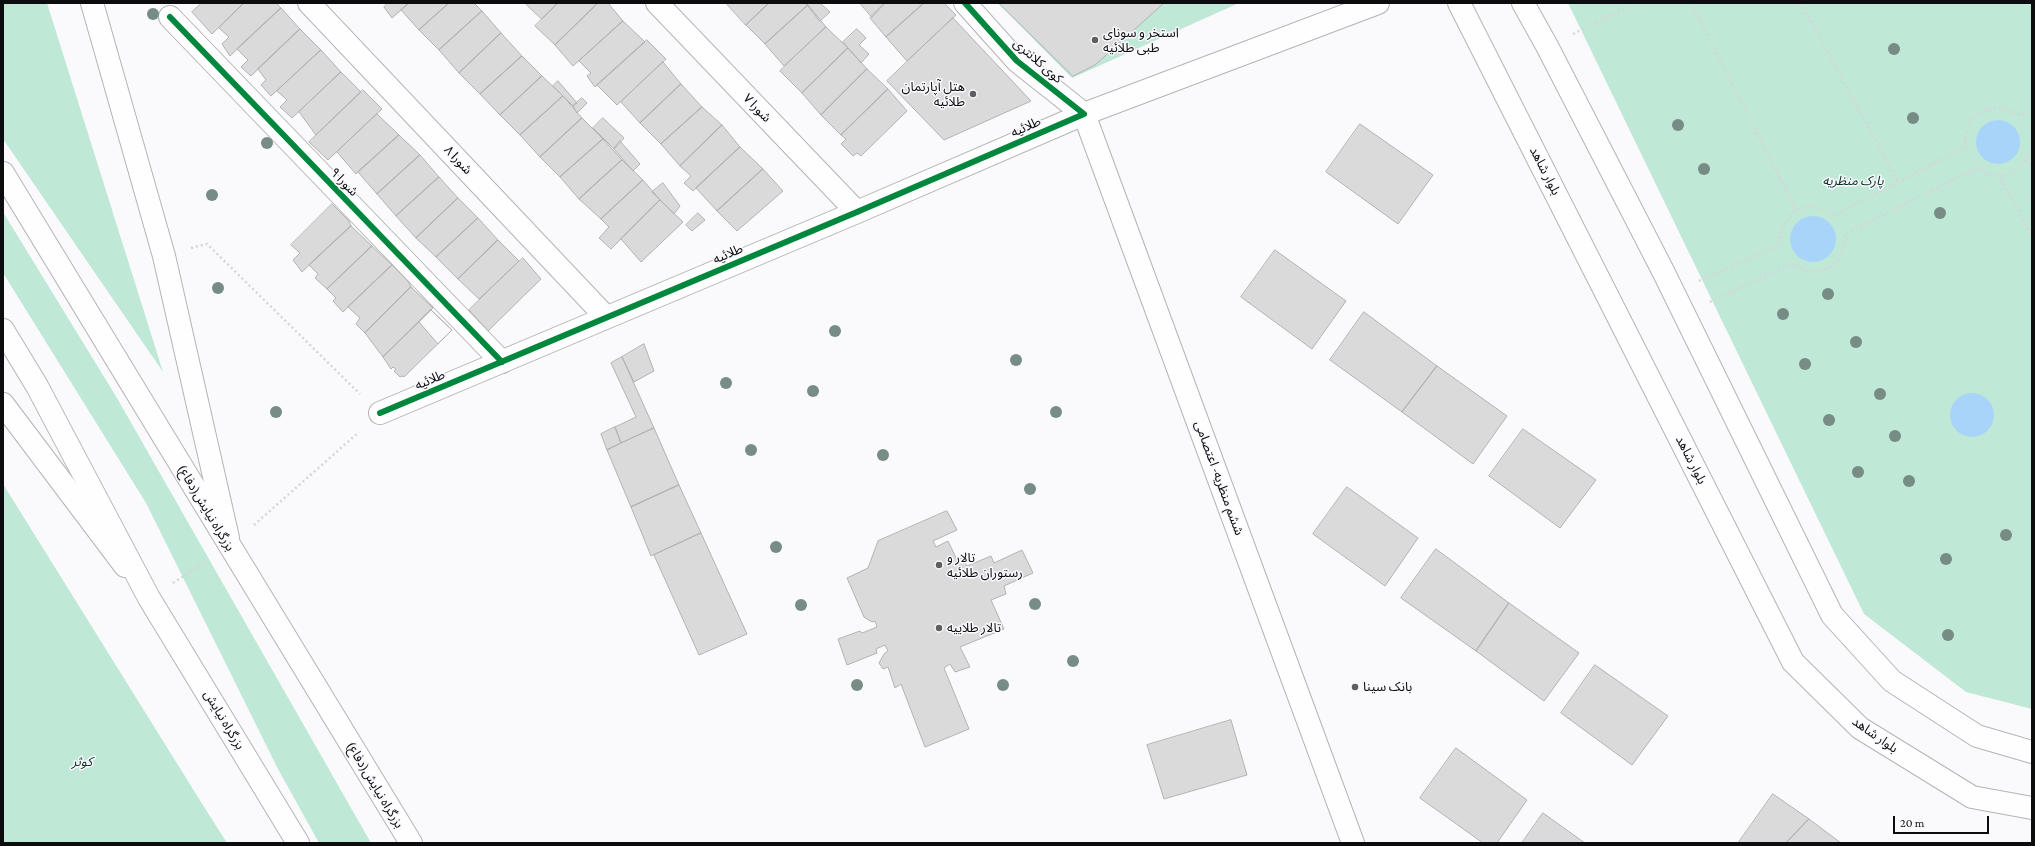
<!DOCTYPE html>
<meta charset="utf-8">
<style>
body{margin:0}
#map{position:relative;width:2035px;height:846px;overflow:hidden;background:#fafafd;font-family:"Crimson Pro",serif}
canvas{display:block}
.frame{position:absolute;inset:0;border:4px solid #0c0c0e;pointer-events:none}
.scale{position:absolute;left:1893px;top:816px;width:96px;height:18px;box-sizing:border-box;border:2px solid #0c0c0e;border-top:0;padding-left:5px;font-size:12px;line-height:14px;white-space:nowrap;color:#0c0c0e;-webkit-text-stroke:3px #f9f9fe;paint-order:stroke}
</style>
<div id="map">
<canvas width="2035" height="846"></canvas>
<div class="frame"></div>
<div class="scale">20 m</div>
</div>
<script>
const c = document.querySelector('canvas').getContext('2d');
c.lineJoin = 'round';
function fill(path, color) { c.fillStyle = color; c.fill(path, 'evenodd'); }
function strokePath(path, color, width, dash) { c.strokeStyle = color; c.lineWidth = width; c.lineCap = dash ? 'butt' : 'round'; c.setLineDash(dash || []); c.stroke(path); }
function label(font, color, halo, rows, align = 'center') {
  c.font = font + ' "Crimson Pro","Noto Sans Arabic",serif'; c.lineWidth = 3; c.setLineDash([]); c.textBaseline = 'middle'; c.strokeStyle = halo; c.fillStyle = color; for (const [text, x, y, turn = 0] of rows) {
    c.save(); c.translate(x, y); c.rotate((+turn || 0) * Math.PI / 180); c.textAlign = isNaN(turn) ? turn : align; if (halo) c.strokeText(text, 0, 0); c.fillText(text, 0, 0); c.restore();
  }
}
const green = new Path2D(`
 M3,3H47L163,372L3,139Z
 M998,3H1239L1072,78Z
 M1568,3H2032V709L1966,692L1864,614Z
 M3,212L117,398L371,843H319L278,769L146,503L3,273Z
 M3,484L201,802L227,843H3Z`);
const water = new Path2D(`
 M1976 142a22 22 0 1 1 44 0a22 22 0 1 1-44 0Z
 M1790 239a23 23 0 1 1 46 0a23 23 0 1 1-46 0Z
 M1950 415a22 22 0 1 1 44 0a22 22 0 1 1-44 0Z`);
const building = new Path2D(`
 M202,3H244L212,34L192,12Z
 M244,3H276L281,8L230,56L222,44L229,37L219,28Z
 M388,3H409L392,18L384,7Z
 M409,3H449L419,30L401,10Z
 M449,3H474L482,11L439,50L419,30Z
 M525,3H558L542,19Z
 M558,3H598L555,45L535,26Z
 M598,3H608L623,21L573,66L555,45Z
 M726,3H769L746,25Z
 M769,3H806L808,5L765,44L746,25Z
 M806,3H820L830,12L820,21Z
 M860,3H885L872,17Z
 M885,3H924L886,37L870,18Z
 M924,3H944L956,15L907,61L886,37Z
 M999,3H1164L1095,65L1073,76Z
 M808,5L826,27L784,66L765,44Z
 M281,8L300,29L251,76L241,67L248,60L237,49Z
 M482,11L501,33L459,73L439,50Z
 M953,18L1031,101L944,140L887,81Z
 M623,21L645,42L595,87L587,76L591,73L579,61Z
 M826,27L848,48L802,93L780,71Z
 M300,29L321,50L271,96L261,85L266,80L258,69Z
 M857,29L866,38L859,45L869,54L861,63L843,42Z
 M501,33L522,56L480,94L459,73Z
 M647,40L666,59L617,105L597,85Z
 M848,48L867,69L821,115L802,93Z
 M321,50L341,72L292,118L280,107L287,100L277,91Z
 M522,56L542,76L500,115L480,94Z
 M663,62L681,84L640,123L621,102Z
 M867,69L888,89L841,135L821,115Z
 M341,72L361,92L316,135L299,112Z
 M542,76L563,96L520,135L500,115Z
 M558,81L577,103L573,106L553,86Z
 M681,84L702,107L661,144L640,123Z
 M888,89L907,111L861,156L857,153L853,156L841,144L846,139L841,135Z
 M363,90L382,109L328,160L309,142Z
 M563,96L582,118L540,157L520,135Z
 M582,98L587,103L577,113L573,106Z
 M702,107L722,125L680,166L661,144Z
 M377,114L399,135L356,174L337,152Z
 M582,118L603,139L560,177L540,157Z
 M603,118L624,138L614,149L593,128Z
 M1360,124L1433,175L1398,224L1326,172Z
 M722,125L740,147L693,191L684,183L691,176L680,166Z
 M399,135L420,155L377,194L358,172Z
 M603,139L622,160L579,199L560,177Z
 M620,141L640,164L633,171L614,149Z
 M740,147L763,169L717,211L696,188Z
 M420,155L439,177L396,216L377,194Z
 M622,160L643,180L601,219L579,199Z
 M763,169L783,191L737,231L717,211Z
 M439,177L458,198L416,238L396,216Z
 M643,180L660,200L611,249L599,238L609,227L601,219Z
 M663,183L680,206L674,214L652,192Z
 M458,198L478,218L436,257L416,238Z
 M660,200L683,222L641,262L621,239Z
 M332,204L349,221L351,226L302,272L293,260L300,253L291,245Z
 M698,213L705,220L692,231L686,225Z
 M478,218L498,240L458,279L436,257Z
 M351,226L372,246L327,289L315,278L318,274L309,265Z
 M498,240L519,261L479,299L458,279Z
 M372,246L392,265L343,312L333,301L336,298L327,289Z
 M1275,250L1346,301L1312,349L1241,297Z
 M523,258L541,279L488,331L469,310Z
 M392,265L408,281L411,287L365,333L356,324L360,318L348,307Z
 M411,287L433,308L383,357L365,333Z
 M431,310L452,330L438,344L419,322Z
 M431,310L452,330L404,377L402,376L400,377L394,371L396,369L393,367L391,369L383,357Z
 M1364,312L1437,366L1402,412L1330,360Z
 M644,344L654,371L634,382L622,357Z
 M622,357L654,428L621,443L615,427L636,417L611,363Z
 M1437,366L1507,416L1473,464L1402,412Z
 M615,427L621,443L607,450L601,434Z
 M654,428L679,485L631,507L607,450Z
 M1523,429L1596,480L1560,528L1489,476Z
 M679,485L701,533L651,556L631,507Z
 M1347,487L1418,538L1385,586L1313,534Z
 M947,511L957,530L933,541L936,547L948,541L957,560L962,558L967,566L991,556L994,563L1022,550L1033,573L1004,586L1006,594L991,600L1004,629L960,647L970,667L955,672L950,664L944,668L969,729L925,747L901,684L895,688L888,667L883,669L879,663L884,654L888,651L885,645L876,649L877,653L847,665L838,639L860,631L862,633L877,627L875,621L872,622L864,617L847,578L868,568L878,541Z
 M701,533L747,634L699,655L654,555Z
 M1436,549L1509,603L1476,651L1401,598Z
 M1509,603L1579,653L1544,701L1476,651Z
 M1595,665L1668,716L1632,765L1561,713Z
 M1231,720L1247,775L1164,799L1147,745Z
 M1456,748L1527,800L1497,843H1483L1420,798Z
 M1773,794L1809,819L1786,843H1741L1739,842Z
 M1543,813L1585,843H1522Z
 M1809,819L1841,843H1786Z`);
const path = new Path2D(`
 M1691,3L1796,210
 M1801,3L1898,182
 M1573,34L1637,3
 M2028,159L2032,167
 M1999,175L2032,237
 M191,248L207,244L360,394
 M1699,281L1780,245C1779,212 1807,196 1835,215L1965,147C1964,113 1991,98 2020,116L2032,110
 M1710,302L1791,264C1819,281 1844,268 1845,234L1977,168C2008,186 2029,170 2032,137
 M254,525L359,432
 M173,583L207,561`);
const minor = new Path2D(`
 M309,3L606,317
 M657,3L857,212
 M170,17L502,362
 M380,413L857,212L1084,114L1017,61L965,3`);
const major = new Path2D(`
 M92,3L164,256L228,538
 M1459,3L1793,662L1860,728L1972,797L2032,808
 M1523,3L1547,46L1663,271L1832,615L1892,681L1977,736L2032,752
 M3,404L125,566
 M1353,843L1084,114L1378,3`);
const highway = new Path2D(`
 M3,173L411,843
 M3,330L37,386L149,598L298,843`);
const cycleway = new Path2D(`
 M170,17L502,362
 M380,413L857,212L1084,114L1017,61L965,3`);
const trees = [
 [153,14],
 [1894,49],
 [1913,118],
 [1678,125],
 [267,143],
 [1704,169],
 [212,195],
 [1940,213],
 [218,288],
 [1828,294],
 [1783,314],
 [835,331],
 [1856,342],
 [1016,360],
 [1805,364],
 [726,383],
 [813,391],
 [1880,394],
 [276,412],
 [1056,412],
 [1829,420],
 [1895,436],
 [751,450],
 [883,455],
 [1858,472],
 [1909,481],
 [1030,489],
 [2006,535],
 [776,547],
 [1946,559],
 [1035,604],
 [801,605],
 [1948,635],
 [1073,661],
 [857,685],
 [1003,685]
];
const markers = [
 [1095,40,4,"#5f5f62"],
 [973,94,4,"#5f5f62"],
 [939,565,4,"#5f5f62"],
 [939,628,4,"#5f5f62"],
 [1355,687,4,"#5f5f62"]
];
const poiNames = [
 ["استخر و سونای",1103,33],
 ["طبی طلائیه",1103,48],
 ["هتل آپارتمان",965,87,"right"],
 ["طلائیه",965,102,"right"],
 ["تالار و",947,558],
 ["رستوران طلائیه",947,573],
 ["تالار طلاییه",947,628],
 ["بانک سینا",1363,687]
];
const streetNames = [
 ["کوی کلانتری",1038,61,41],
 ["شورا ۷",757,108,46],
 ["طلائیه",1026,127,-24],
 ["شورا ۸",458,160,47],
 ["بلوار شاهد",1545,171,63],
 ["شورا ۹",344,182,46],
 ["طلائیه",728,254,-23],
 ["طلائیه",430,380,-23],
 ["بلوار شاهد",1691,460,63],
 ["ششم منظریه- اعتصامی",1219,478,70],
 ["بزرگراه نیایش(دفاع)",206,508,59],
 ["بزرگراه نیایش",224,720,59],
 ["بلوار شاهد",1875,735,35],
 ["بزرگراه نیایش(دفاع)",375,785,59]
];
const parkNames = [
 ["پارک منظریه",1853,181],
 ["کوثر",82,762]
];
fill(green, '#bfe8d7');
fill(water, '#a8d4fa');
fill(building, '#dbdada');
strokePath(building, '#b3b2b3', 1);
strokePath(minor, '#b4b4b6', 24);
strokePath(major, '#b4b4b6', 24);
strokePath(highway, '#b4b4b6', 24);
strokePath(path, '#d6d6d7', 2.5, [2, 3]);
strokePath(minor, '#fefeff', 22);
strokePath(major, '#fefeff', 22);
strokePath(highway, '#fefeff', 22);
strokePath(cycleway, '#00873e', 6);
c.fillStyle = '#768c85';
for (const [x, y] of trees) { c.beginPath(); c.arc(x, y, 6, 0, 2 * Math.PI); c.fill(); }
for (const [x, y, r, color] of markers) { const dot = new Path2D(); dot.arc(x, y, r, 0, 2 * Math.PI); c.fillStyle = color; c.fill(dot); strokePath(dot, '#f9f9fe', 1.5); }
label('13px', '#0c0c0e', '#f9f9fe', poiNames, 'left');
label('13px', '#0c0c0e', '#f9f9fe', streetNames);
label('italic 13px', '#0a3223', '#f9f9fe', parkNames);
</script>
